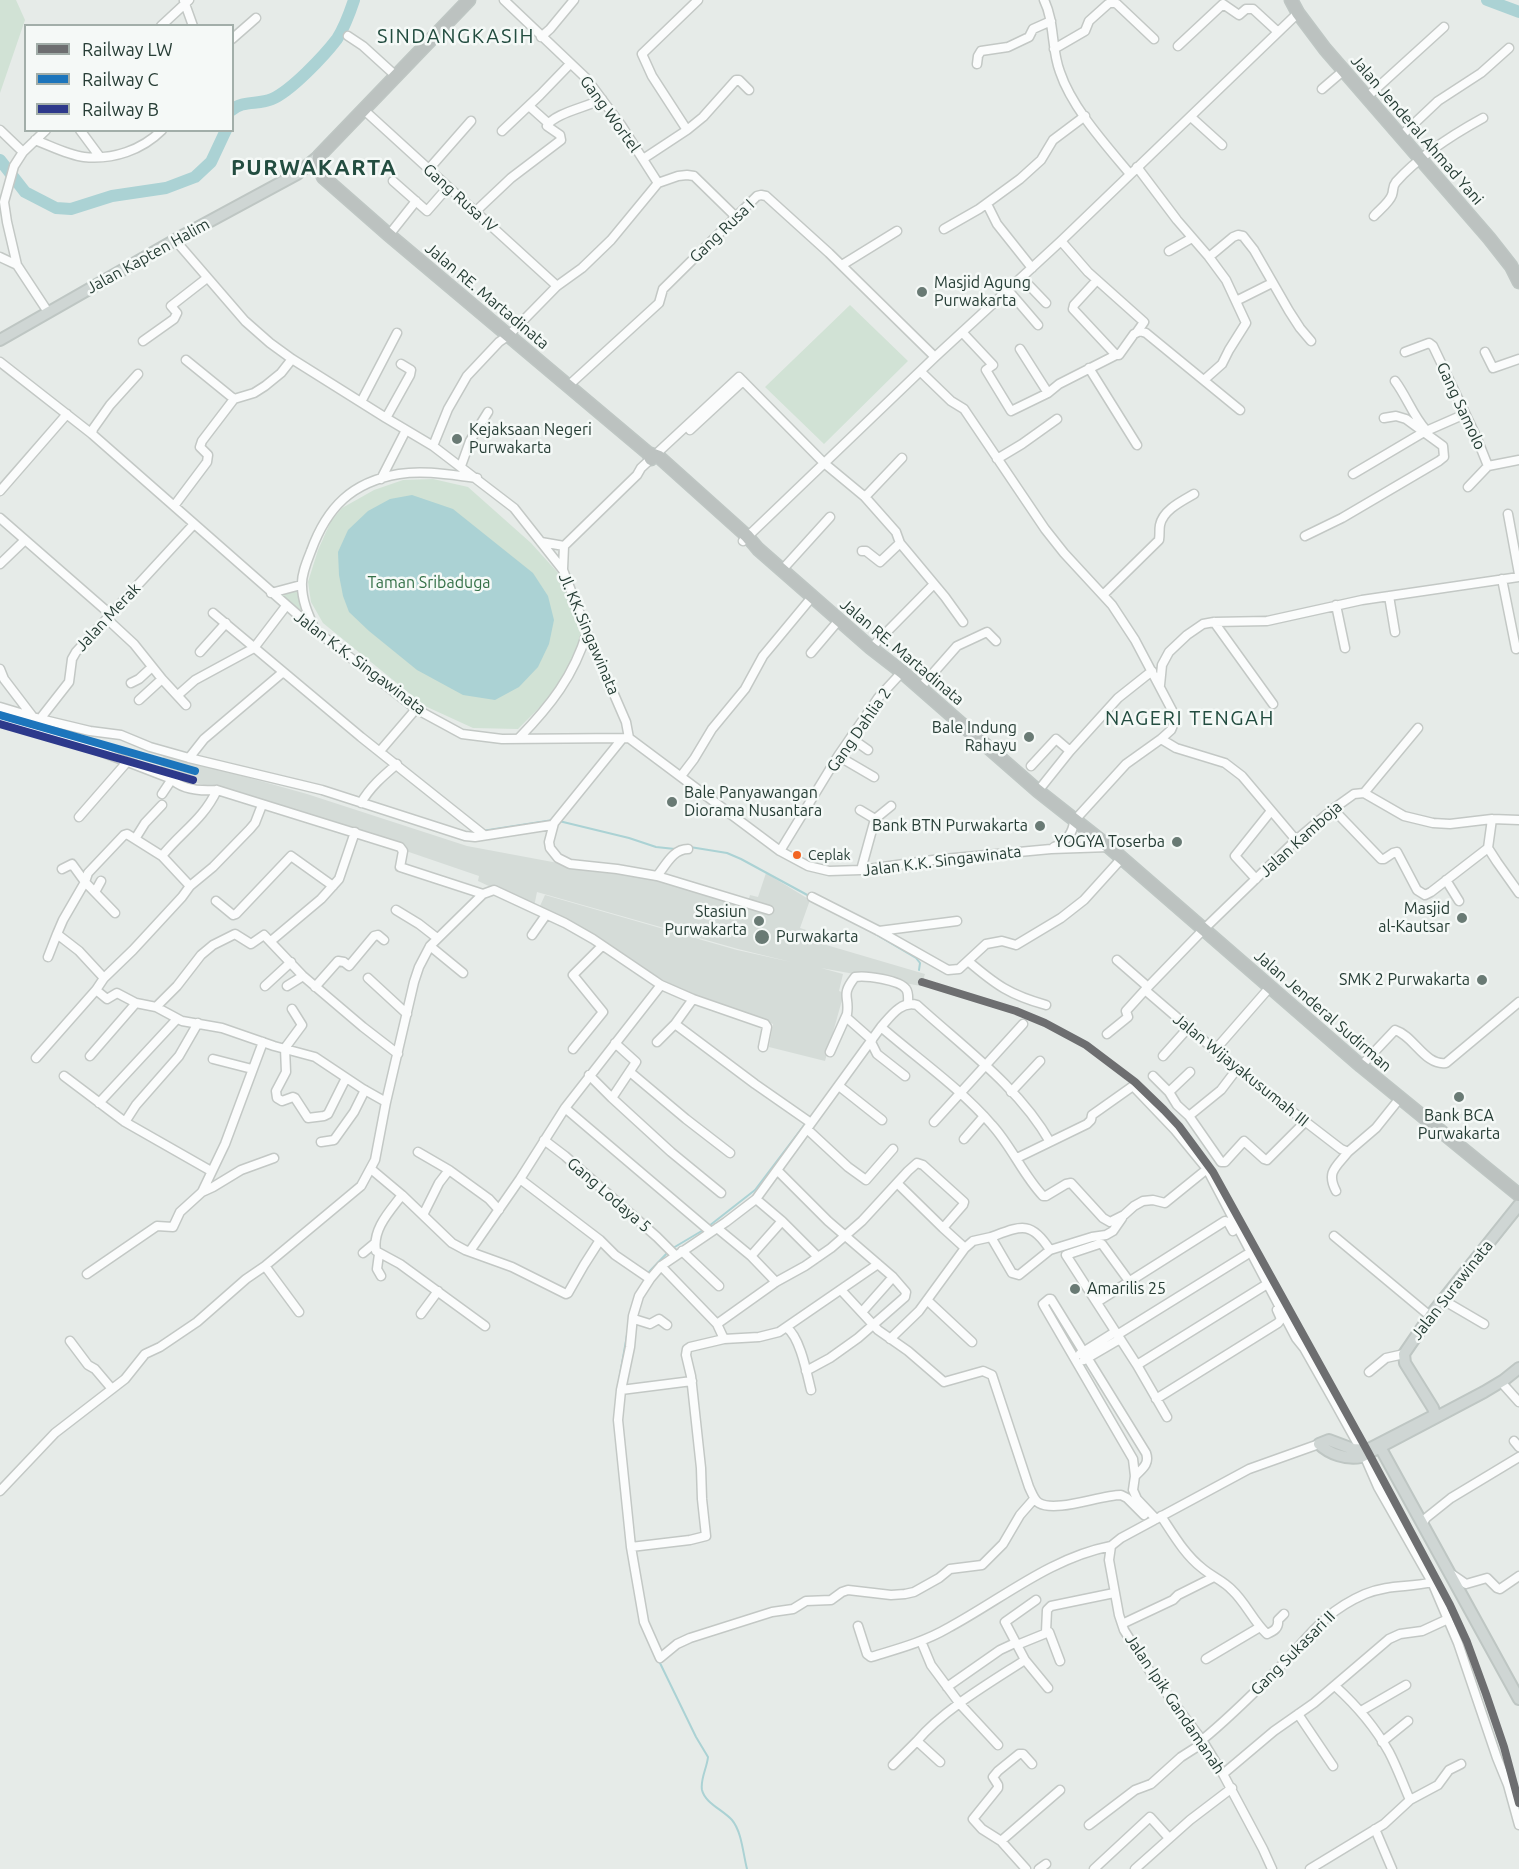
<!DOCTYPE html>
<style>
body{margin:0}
#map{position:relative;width:1519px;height:1869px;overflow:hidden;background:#e6ebe8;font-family:Ubuntu,sans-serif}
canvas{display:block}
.legend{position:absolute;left:24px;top:24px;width:210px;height:108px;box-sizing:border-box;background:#f5f9f7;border:2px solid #a2aea9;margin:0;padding:8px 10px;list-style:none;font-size:18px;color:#263d35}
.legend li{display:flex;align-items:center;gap:12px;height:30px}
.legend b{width:30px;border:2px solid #a2aea9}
</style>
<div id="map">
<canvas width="1519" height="1869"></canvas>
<ul class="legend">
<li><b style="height:8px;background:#6d6e70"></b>Railway LW</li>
<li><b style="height:8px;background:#1c75bc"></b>Railway C</li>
<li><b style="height:8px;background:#2d398b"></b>Railway B</li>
</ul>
</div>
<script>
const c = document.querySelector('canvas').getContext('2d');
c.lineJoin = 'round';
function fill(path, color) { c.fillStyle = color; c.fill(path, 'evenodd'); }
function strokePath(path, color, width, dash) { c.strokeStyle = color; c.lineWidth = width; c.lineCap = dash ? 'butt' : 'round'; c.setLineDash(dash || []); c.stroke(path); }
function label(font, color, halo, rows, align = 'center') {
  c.font = font + ' Ubuntu,sans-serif'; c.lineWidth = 5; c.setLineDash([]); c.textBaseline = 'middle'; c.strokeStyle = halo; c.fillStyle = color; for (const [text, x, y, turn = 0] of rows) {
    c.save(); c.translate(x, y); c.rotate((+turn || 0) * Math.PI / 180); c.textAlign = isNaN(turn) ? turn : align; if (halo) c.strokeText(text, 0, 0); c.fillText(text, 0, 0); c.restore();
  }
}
const built = new Path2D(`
 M164,754L307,794L467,846L558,863L574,868L637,874L747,905L750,895L758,897L766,873L810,900L800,928L825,936L823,944L925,974L921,986L821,968L843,974L839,991L844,993L825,1061L769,1047L773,1024L677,988L621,955L583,928L540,906L545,895L737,950L791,962L738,949L537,892L534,907L478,881L479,876L406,851L407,848L390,839L159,772Z`);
const green = new Path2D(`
 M0,0H16L25,20L0,93Z
 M850,305L908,361L824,444L765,387Z
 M433,479L468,487L531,543L559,574L575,612L582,636L563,677L545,702L518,729L473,728L425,706L323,623L311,602L308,582L318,550L331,521L342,508L374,490L403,480Z
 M299,588L312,627L274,595Z`);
const water = new Path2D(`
 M412,495L453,509L533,573L548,596L554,620L549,644L538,667L519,687L495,700L463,695L417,670L369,631L349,612L343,596L339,575L338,552L348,530L368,511L390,499Z`);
const stream = new Path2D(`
 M559,821L629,838L656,847L675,849
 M482,831L553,820
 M690,847L727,853L741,859L811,897
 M865,928L916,958L920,963L919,970
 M709,1226L755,1190L805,1124
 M673,1248L705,1229
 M648,1273L669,1251
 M618,1386L627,1335
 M659,1661L696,1737L708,1757C707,1768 700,1779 702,1790C705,1803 723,1810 732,1820C742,1832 743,1854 747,1869`);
const river = new Path2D(`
 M1487,0L1519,12
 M232,110C242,100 259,105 272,99C291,91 324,56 337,39C344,28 350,12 354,0
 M0,160L25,192L56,208L71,209L112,196L166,188L195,177L211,162L226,130`);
const minor = new Path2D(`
 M504,0L586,78L621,125L658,183
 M1044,0C1055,22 1051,49 1060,72C1072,108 1106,145 1130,174
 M184,1L193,26
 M161,26L189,0
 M348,36L363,46L396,76
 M541,37L550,29L574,0
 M232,39L256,18
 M1178,46L1223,4L1239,15L1246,9H1253L1278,32
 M1054,49L1085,31L1089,21L1108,4L1112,2L1117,4L1154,39
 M977,64L978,56L981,51L1008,47L1029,37L1033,29L1051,21
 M1322,89L1343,71
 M1367,97L1444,27
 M529,106L548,123
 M364,110L557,286
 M1191,117L1222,145
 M0,130L23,152
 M46,130L23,152L14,166L4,202L7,222L17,265L48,312
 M80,130L100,157
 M687,130L703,117L736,80H739L749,90
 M502,131L540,95L570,64
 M1401,136L1438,101L1481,73L1509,48
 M35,140C51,146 68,155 84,157C113,160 142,150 162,130
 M643,159L687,130L652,76L642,54L698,0
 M1137,167L1177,220L1209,257L1233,237L1238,235L1243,236L1254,250L1289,311L1300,328L1311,341
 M428,170L471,121
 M393,181L427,211L448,187
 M987,204L997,224L1032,268
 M475,212L511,178L561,140L560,135L547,126C554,113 588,107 602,99
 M1374,216C1379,210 1389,203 1392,195C1394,189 1392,187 1396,182C1420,155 1452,135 1483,118
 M944,229L979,209L1020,179L1041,160L1053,140L1085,116
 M389,235L416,201
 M175,240L245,321L270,343L292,359L386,418L433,446L514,508L563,570L587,632L626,722L629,738
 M1061,241L1088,272L1144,322L1137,332
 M1169,251L1192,238
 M0,257L17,265
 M842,265L897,231
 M1022,278L1046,303
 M1097,280L1074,305L1073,309L1116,355
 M1008,290L1038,325
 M1236,301L1272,283
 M962,332L993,365L986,370L1011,411L1048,393L1059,384L1116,355H1119L1134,334L1140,331L1146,333L1240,410
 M143,341L174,319L177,313L171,306L207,278
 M1020,349L1048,393
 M1405,352L1429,343L1433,346L1476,436L1488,466L1519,460
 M1485,352L1493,368L1519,359
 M186,360L234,399
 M0,362L92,434L315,630L416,709L462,734L502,739L629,738L780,851L808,866L829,871L861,870L933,860L1051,849L1109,847
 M1089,368L1137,445
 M921,372L951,401L964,409L1045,529L1064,553L1112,605L1135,640L1174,714V723L1171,730L1161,739L1126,764L1074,821C1073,834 1066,842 1054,847
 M1204,380L1222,364L1229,350L1246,323L1226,280L1209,257
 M1395,381C1407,397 1413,416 1426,430
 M568,386L659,303L663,289L757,196L761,195L766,196L829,253L935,357
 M361,402L397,333
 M386,418L410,375L411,370L401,364
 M690,430L743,381
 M92,434L93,429L110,405L138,374
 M433,446L448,409L467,376L499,342L509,335L557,286L582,268L611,240L658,183L678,176L687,175L694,176L736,217
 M997,459L1022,444L1057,419
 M461,466L470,441L488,412
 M1353,474L1424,432L1465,414
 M381,479L406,430
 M1468,487L1488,466
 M0,491L67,414
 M865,497L902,458
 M174,506L207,462L208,455L200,447L202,441L234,399L254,393L265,386L281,373L292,359
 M1508,514L1519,574
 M0,518L110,614
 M1305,536L1342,518L1439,461L1444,457L1443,446L1406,419L1396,416L1384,418
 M743,541L935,357L1061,241L1298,13
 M541,542L564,546
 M862,551H866L880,562L900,543
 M0,564L25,540
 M563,569L564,546L637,475L641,468L739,377L824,463L865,497L896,532L900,543L945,597L963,622
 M782,570L830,517
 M1502,579L1516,649
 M271,593L301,585
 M1104,594L1159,540C1160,535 1159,530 1160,525C1163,510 1182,501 1194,494
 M1389,596L1395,632
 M1336,605L1345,648
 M213,613L361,737L484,835
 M107,619L134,644L162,679L186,705
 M1214,622L1273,704
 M315,630C309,616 302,601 302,586C301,575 307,561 311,551C327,507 352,482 399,474C425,470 451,475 477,478
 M871,648L934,584
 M200,652L226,623
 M811,653L839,620
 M0,669L4,679L33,717
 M131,683L139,679L152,667
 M1160,685L1162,665L1169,652L1187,635L1203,624L1214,622L1267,621L1362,600L1519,577
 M920,688L957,646L987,632L996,641
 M178,695L195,680L254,648L286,606
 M139,700L162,679
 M0,707L40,719L90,731L121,735L150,747L189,758L322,790L465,836L475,837L552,825
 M40,719L69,682L72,659L76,652L194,524
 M0,720L89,747L172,779C182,790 202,791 217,790L400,847L403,851L400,867L483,894L494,890L565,923L593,939L661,985L693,999L765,1024L767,1027L763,1047
 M519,738C550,706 574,676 587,632
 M851,738L868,750
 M622,739L554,823L549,842L550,848L558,858L570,864L617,869L657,876L769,910
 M1161,739L1176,748L1225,763L1242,776L1296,840
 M380,751L416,709
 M838,756L874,777
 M189,758L204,739L282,673
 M1031,766L1056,739L1070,751L1118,698L1152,671
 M681,776L694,759L712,729L745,689L763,656L812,597
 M1038,791L1070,751
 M1364,793L1418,728
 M162,794L172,779
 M361,803C370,787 383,776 397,764
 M262,805L255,823L250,829L213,867L190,886L182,897L133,950L104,978L96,990L107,999L117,993L136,1003L156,1007L182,1021L222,1028L274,1046L315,1057L363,1089L386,1102
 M1333,809L1381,859H1384L1393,853L1397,852L1417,890L1425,895L1431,892L1488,848L1492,819
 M860,810L875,819
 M79,817L127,762
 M135,839L145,823L162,805
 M1488,848L1497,862L1519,893
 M780,851L838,756L878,698L902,672
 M162,856L190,886
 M62,869L72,864L85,882L115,913
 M861,870L875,819L891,806
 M657,876C666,865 673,849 688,849
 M1256,879L1235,856L1271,811
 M1446,880L1459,901
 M95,892L101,881
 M812,897L879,931L948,970L959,969L986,944L1002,941L1016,945L1061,918L1084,900L1122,858
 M216,901L233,915L236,914L291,856L333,886
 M396,910L419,924L437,938
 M879,931L957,921
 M57,934L63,920L85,882L88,873L124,835L127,834L162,856C181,832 203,820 217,790
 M532,935L546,915
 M271,941L321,899L339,879L355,832
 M430,946L463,973
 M48,957L57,934L79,951L104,978
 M1117,960L1148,987
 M968,961C996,985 1010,995 1046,1005
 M368,978L407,1014
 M265,986L291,962
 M287,986L303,976
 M315,987L338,961L344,962L349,966L374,936L378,935L384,940
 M693,999L675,1024L755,1084L811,1123
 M156,1007L177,986L201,955L213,945L235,934L251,944L264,935L303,976L363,1027L398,1054
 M292,1009L302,1025L285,1048L286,1072L276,1091L277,1098L282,1101L293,1097L295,1098L308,1118L324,1116L328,1114L346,1078
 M846,1017L872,1040
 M881,1027C918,1059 960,1088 992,1125C1012,1147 1023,1175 1043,1196H1046L1066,1184L1071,1183L1103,1218L1110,1222L1124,1215L1134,1206L1143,1201L1153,1200L1165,1203L1207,1169
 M1107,1034L1128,1017L1126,1011L1145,990
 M657,1042L675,1024
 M871,1042L877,1054L905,1076
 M615,1043L636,1062L612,1098L671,1152L721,1193
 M573,1049L603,1012L573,975L602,946
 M1215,1050L1270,987
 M830,1052L847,1014C850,996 840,996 855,977C865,975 900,980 906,989C909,993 908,999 908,1004
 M90,1056L136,1003
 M1163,1056L1188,1028
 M36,1058L96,990
 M213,1059L252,1069
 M1361,1066L1395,1030C1414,1036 1425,1066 1446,1063L1519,1002
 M630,1072L686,1119L730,1153
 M589,1075L612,1098
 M64,1076L125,1122L211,1171
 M1153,1076L1169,1092L1177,1105L1189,1116L1221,1162H1225L1244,1141L1264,1159L1267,1160L1305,1122
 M839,1086L882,1120
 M1011,1092L1040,1061
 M1169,1092L1190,1072
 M1400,1098L1376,1128L1348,1152L1341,1149L1237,1069L1145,990L1203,930L1296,840L1333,809L1354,794L1364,793L1404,816L1433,823L1450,824L1492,819L1519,820
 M99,1103L177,1019
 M565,1108L711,1232
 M1189,1116L1221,1090L1237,1069
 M125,1122L136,1105L179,1056L198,1023
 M934,1122L1023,1024
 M807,1129L848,1167L866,1180L893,1149
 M964,1139L984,1116
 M544,1140L565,1156L657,1237L675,1255
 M321,1142L334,1140L354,1112L365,1090
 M1050,1142L1087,1124L1091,1120L1092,1115L1133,1086L1175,1130L1207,1169L1296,1338L1304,1348L1334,1401L1364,1455L1378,1487L1432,1582L1458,1643L1497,1758L1508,1785L1519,1825
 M418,1152L449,1170
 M1017,1158L1050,1142C1019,1087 963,1047 917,1005C901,1000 890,1017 881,1027L756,1199L726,1222L661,1266L650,1279L639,1296L633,1316L630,1347L621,1390L618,1420L631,1547L644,1622L660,1658L677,1644L690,1638L772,1612L793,1609L806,1601L831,1600L842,1592L848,1590L891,1595L905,1594L914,1592L939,1578L950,1569L982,1565L1003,1544L1020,1515L1034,1499
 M371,1169L402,1195L452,1243L465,1250L512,1267L566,1294L568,1293L584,1265L600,1240
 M777,1170L828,1221L893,1277L906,1292L905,1297L858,1338L830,1358L806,1371
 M520,1179L600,1240L615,1255L650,1279
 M897,1183L943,1228
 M1336,1191C1326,1172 1336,1167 1348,1152
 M202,1192L213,1187L241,1170L274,1158
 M402,1195C390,1211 372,1229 376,1251L400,1264L485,1326
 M756,1199L782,1221L818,1257
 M423,1215L439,1183L449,1170L489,1199L499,1210
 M717,1228L751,1256L776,1282
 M1334,1236L1430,1316
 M991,1237C1021,1226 1031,1220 1050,1250
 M470,1251L520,1179L565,1108L661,985
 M682,1251L719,1286
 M363,1253L375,1243
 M379,1254L377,1269L381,1276
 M751,1256L782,1221
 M265,1266L299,1312
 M661,1266L717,1324L724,1339
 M87,1274L157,1226L173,1227L180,1212L202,1192L225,1144L263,1042
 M1129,1281L1102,1244H1099L1066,1255L1137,1365L1167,1417
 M841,1290L878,1330L908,1351L944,1382L983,1371L992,1375L1029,1487C1032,1493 1034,1500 1039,1503C1056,1513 1100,1495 1121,1495L1127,1498L1144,1515
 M927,1300L972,1342
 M1443,1300L1484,1324
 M1097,1302L1225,1221L1228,1222L1233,1231
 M862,1312L893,1277
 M421,1314L438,1291
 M634,1319L650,1324L659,1319L667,1325
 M717,1324L776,1282L805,1266L831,1248L862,1221L908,1171L917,1163L923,1165L964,1202L963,1205L943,1228L965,1248
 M787,1328C800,1337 807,1374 811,1390
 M1117,1335L1246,1255
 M890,1339L919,1311L965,1248L973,1241L991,1237L1012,1273L1019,1275L1050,1250L1092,1237L1106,1235L1113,1231L1122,1218
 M70,1341L88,1365L95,1369L112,1389
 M1080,1354L1115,1332
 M1084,1360L1120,1339
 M1137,1365L1264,1286
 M1369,1372L1386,1358L1404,1354
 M1501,1382L1519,1402
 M621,1390L692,1381
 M1156,1399L1278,1323L1281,1319L1277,1310
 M1514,1441L1519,1447
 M1135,1476C1142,1469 1150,1464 1146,1453L1051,1299H1049L1043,1304L1044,1306L1133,1459L1135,1476L1133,1490L1137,1499L1156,1519
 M0,1491L55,1433L125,1379L145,1354L160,1347L197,1322L246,1279L265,1266L361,1186L375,1160L386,1102L414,982L419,967L430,946L483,894
 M1161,1516C1173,1534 1185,1555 1202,1568C1211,1576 1224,1581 1232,1590C1246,1603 1253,1621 1267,1634C1274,1631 1279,1628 1278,1620L1284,1614
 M1422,1524L1426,1518L1451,1498L1519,1457
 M631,1547L690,1540L706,1536L702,1499L701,1468L691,1376L686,1355L687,1349L690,1347L724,1339L759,1337L779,1332L878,1264
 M1453,1575L1466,1584L1487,1578L1497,1588L1500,1589L1519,1576
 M1122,1624L1173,1600L1178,1595L1214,1577
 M858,1626L867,1654L871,1657C897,1649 924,1642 948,1628C1002,1599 1050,1558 1111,1546
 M1046,1632L1047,1610L1051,1606L1114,1593
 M921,1641L931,1665L960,1704L998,1745
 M1017,1645L1049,1632L1060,1661
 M1206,1659L1260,1627
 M1025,1660L1048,1688
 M1335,1686C1356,1705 1375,1727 1389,1752C1397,1767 1403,1784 1410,1800
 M947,1687L1000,1650L1015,1643
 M1361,1711L1406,1685
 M1298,1714L1333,1766
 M1202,1740C1228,1719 1252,1695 1276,1671C1307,1640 1321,1613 1365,1594C1390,1584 1409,1588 1432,1582
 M1382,1742L1408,1721
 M940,1762L917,1741C943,1710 991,1682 1025,1660L1005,1622L1036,1600
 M893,1765L917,1741
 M1223,1774L1274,1731L1314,1703L1389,1639L1400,1634L1422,1631L1448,1619
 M1089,1825L1135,1790L1151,1784L1181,1757L1203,1743
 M1375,1829L1392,1869
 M1001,1841L1060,1790
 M1026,1869L1001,1841L982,1829L973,1819L998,1788V1785L993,1777L998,1771L1019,1754H1023L1032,1764
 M1039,1869L1046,1864
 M1094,1869L1150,1817L1169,1838
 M1135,1869L1190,1820L1232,1788
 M1272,1869L1263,1849L1223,1774L1202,1740L1149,1670L1124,1630L1119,1615L1109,1560L1111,1546L1121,1538L1249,1469L1319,1444
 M1310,1869L1384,1824L1410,1800L1438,1785L1449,1770L1461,1764`);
const major = new Path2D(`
 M0,340L175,240L297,174L319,156
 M1433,1408L1435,1414L1433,1416L1367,1450L1353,1449L1329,1440L1319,1444C1329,1454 1347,1460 1361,1457L1484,1392L1504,1380L1519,1368
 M1433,1408L1405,1363L1404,1354L1430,1316L1519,1205
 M1380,1447L1519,1699`);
const highway = new Path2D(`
 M469,0L319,156V165L323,177L389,235L648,453L651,459
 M1291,0L1298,13L1325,49L1489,238L1511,266L1519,282
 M648,453L659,457L747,536L758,549L871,648L902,672L1038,791L1109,847L1361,1066L1519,1195`);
const rail1 = new Path2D(`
 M922,982L1016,1011L1045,1023L1086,1045L1135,1082L1164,1110L1179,1126L1213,1172L1367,1450L1450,1605L1467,1642L1486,1694L1504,1747L1519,1803`);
const rail2 = new Path2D(`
 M0,715L195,771`);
const rail3 = new Path2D(`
 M0,724L193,780`);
const markers = [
 [922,292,6,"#697a74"],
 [457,439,6,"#697a74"],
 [1029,737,6,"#697a74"],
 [672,802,6,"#697a74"],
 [1040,826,6,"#697a74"],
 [1177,842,6,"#697a74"],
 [797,855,5,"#f26522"],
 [1462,918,6,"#697a74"],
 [759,921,6,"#697a74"],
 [762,937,8,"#697a74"],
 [1482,980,6,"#697a74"],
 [1459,1097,6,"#697a74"],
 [1075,1289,6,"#697a74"]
];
const busNames = [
 ["Ceplak",808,855]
];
const streetNames = [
 ["Gang Wortel",610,114,54],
 ["Jalan Jenderal Ahmad Yani",1417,130,49],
 ["Gang Rusa IV",460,198,42],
 ["Gang Rusa I",722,231,-44],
 ["Jalan Kapten Halim",148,256,-29],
 ["Jalan RE. Martadinata",487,296,40],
 ["Gang Samolo",1461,406,65],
 ["Jalan Merak",108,617,-47],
 ["Jl. KK.Singawinata",589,634,67],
 ["Jalan RE. Martadinata",902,652,40],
 ["Jalan K.K. Singawinata",360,663,37],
 ["Gang Dahlia 2",859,730,-55],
 ["Jalan Kamboja",1301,839,-42],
 ["Jalan K.K. Singawinata",942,861,-7],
 ["Jalan Jenderal Sudirman",1323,1011,41],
 ["Jalan Wijayakusumah III",1241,1070,39],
 ["Gang Lodaya 5",609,1195,41],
 ["Jalan Surawinata",1452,1290,-52],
 ["Gang Sukasari II",1293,1653,-45],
 ["Jalan Ipik Gandamanah",1175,1704,56]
];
const poiNames = [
 ["Masjid Agung",934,283,"left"],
 ["Purwakarta",934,301,"left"],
 ["Kejaksaan Negeri",469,430,"left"],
 ["Purwakarta",469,448,"left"],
 ["Bale Indung",1017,728],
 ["Rahayu",1017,746],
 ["Bale Panyawangan",684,793,"left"],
 ["Diorama Nusantara",684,811,"left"],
 ["Bank BTN Purwakarta",1028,826],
 ["YOGYA Toserba",1165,842],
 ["Masjid",1450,909],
 ["al-Kautsar",1450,927],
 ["Stasiun",747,912],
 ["Purwakarta",747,930],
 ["Purwakarta",776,937,"left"],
 ["SMK 2 Purwakarta",1470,980],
 ["Bank BCA",1459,1116,"center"],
 ["Purwakarta",1459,1134,"center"],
 ["Amarilis 25",1087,1289,"left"]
];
const parkNames = [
 ["Taman Sribaduga",429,583]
];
const quarterNames = [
 ["SINDANGKASIH",456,36],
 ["NAGERI TENGAH",1190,718]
];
const districtNames = [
 ["PURWAKARTA",314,168]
];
fill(built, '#d5dcd8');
fill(green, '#d1e2d5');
fill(water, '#abd2d4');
strokePath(stream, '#abd2d4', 2);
strokePath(river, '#abd2d4', 12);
strokePath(minor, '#c3c8c5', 11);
strokePath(major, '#bec6c3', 14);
strokePath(highway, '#bec6c3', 15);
strokePath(minor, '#fbfcfc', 8);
strokePath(major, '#cfd6d4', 10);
strokePath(highway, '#bcc2c0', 12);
strokePath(rail1, '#6d6e70', 8);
strokePath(rail2, '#1c75bc', 8);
strokePath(rail3, '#2d398b', 8);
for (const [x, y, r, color] of markers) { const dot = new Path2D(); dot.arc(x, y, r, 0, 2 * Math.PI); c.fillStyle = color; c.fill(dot); strokePath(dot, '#f5f9f7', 2); }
label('14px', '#263d35', '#f5f9f7', busNames, 'left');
label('16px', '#263d35', '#f5f9f7', streetNames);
label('16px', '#263d35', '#f5f9f7', poiNames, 'right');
label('16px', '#347047', '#f5f9f7', parkNames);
c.letterSpacing = '1.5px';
label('20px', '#234d40', '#f5f9f7', quarterNames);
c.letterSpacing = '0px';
c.letterSpacing = '1.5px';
label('bold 22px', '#234d40', '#f5f9f7', districtNames);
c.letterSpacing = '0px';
</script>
